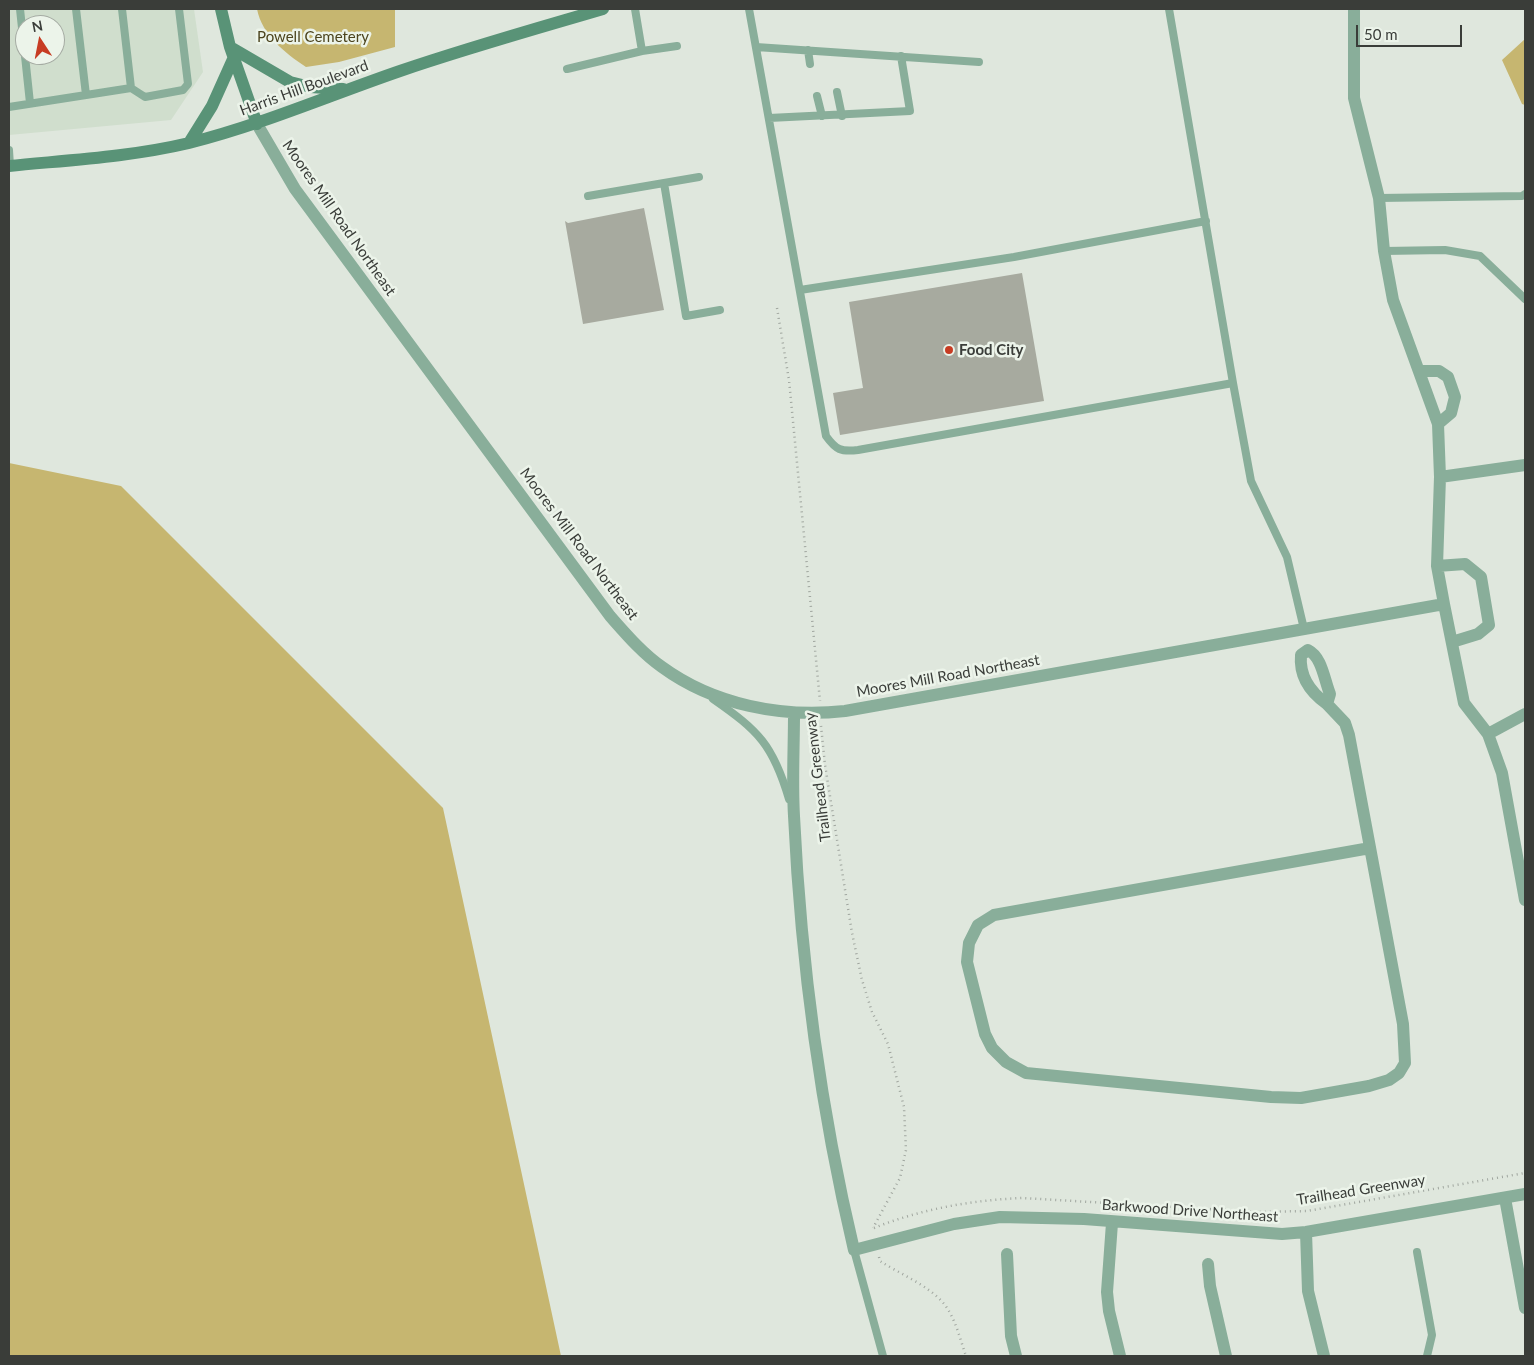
<!DOCTYPE html>
<style>
body{margin:0}
#map{position:relative;width:1534px;height:1365px;overflow:hidden;background:#dfe7dd;font-family:Lato,sans-serif}
canvas{display:block}
.frame{position:absolute;inset:0;border:10px solid #3a3d39;pointer-events:none}
.north{position:absolute;left:15px;top:15px;width:50px;height:50px;box-sizing:border-box;background:#ecf4ea;border:1px solid #a5aba3;border-radius:50%;rotate:349deg;font-size:14px;font-weight:700;line-height:20px;text-align:center;color:#3a3d39}
.north::after{content:'';display:block;margin:auto;width:18px;height:22px;background:#c73c23;clip-path:polygon(50% 0,100% 100%,50% 72%,0 100%)}
.scale{position:absolute;left:1356px;top:25px;width:106px;height:22px;box-sizing:border-box;border:2px solid #3a3d39;border-top:0;padding-left:6px;font-size:15px;line-height:18px;white-space:nowrap;color:#3a3d39;-webkit-text-stroke:4px #ecf4ea;paint-order:stroke}
</style>
<div id="map">
<canvas width="1534" height="1365"></canvas>
<div class="frame"></div>
<div class="north">N</div>
<div class="scale">50 m</div>
</div>
<script>
const c = document.querySelector('canvas').getContext('2d');
c.lineJoin = 'round';
function fill(path, color) { c.fillStyle = color; c.fill(path, 'evenodd'); }
function strokePath(path, color, width, dash) { c.strokeStyle = color; c.lineWidth = width; c.lineCap = dash ? 'butt' : 'round'; c.setLineDash(dash || []); c.stroke(path); }
function label(font, color, halo, rows, align = 'center') {
  c.font = font + ' Lato,sans-serif'; c.lineWidth = 5; c.setLineDash([]); c.textBaseline = 'middle'; c.strokeStyle = halo; c.fillStyle = color; for (const [text, x, y, turn = 0] of rows) {
    c.save(); c.translate(x, y); c.rotate((+turn || 0) * Math.PI / 180); c.textAlign = isNaN(turn) ? turn : align; if (halo) c.strokeText(text, 0, 0); c.fillText(text, 0, 0); c.restore();
  }
}
const built = new Path2D(`
 M9,9H194L203,72L171,120L9,135ZM25,25H55V55H25Z`);
const green = new Path2D(`
 M257,9H395V47L339,62L306,67C285,53 262,35 257,9Z
 M1525,39V105L1522,104L1502,60Z
 M9,463L121,486L443,808L561,1356H9Z`);
const building = new Path2D(`
 M644,208L664,310L583,324L565,221L568,223Z
 M1022,273L1044,401L840,435L833,393L863,388L849,302Z`);
const path = new Path2D(`
 M777,308L789,380L820,701
 M821,726L825,765L852,933L862,980L872,1012L888,1044L904,1107L906,1150L900,1178L873,1228
 M874,1228C921,1209 972,1200 1023,1198L1259,1212L1307,1211L1525,1173
 M879,1257L880,1261C900,1274 930,1286 945,1305C956,1320 960,1339 966,1356`);
const lane = new Path2D(`
 M20,9L30,103
 M76,9L86,95
 M122,9L131,88L145,97L183,90L188,84L179,9
 M635,9L642,51
 M749,9L826,436C836,450 841,452 858,450L1233,383L1251,481L1287,557L1304,629
 M1169,9L1233,383
 M756,47L979,62
 M808,50L810,64
 M567,69L642,51L677,46
 M837,92L842,116
 M817,96L822,116
 M9,107L131,88
 M769,118L910,111L901,56
 M9,150L10,166
 M664,183L686,316L720,310
 M588,196L699,177
 M1379,198L1522,196L1525,194
 M1384,251L1445,250L1480,256L1525,299
 M800,290L1014,257L1206,221
 M713,699C759,731 773,745 789,799
 M854,1250L883,1356
 M1417,1252L1432,1335L1427,1356`);
const street = new Path2D(`
 M1354,9V98L1379,198L1384,251L1393,300L1438,424L1440,477L1437,566L1444,604L1464,703L1488,734L1502,773L1525,900
 M257,124L295,189L610,616C626,634 642,653 662,667C714,705 782,718 845,711L1444,604
 M1419,371H1439L1448,377L1455,397L1451,413L1438,424
 M1440,477L1525,465
 M1437,566L1465,564L1481,577L1489,625L1478,634L1452,642
 M1308,650C1322,657 1324,679 1330,694L1327,704C1310,692 1299,677 1301,655Z
 M1327,704L1345,723L1349,735L1403,1024L1405,1063L1399,1073L1389,1080L1369,1086L1301,1098L1271,1097L1026,1073L1006,1062L992,1048L985,1034L967,962L969,943L978,925L994,915L1370,848
 M794,714C794,748 792,782 794,816C801,963 820,1107 854,1250L954,1224L1000,1217L1084,1219L1282,1234L1306,1232L1525,1194
 M1488,734L1525,714
 M1505,1198L1525,1308
 M1112,1223L1107,1292L1109,1311L1120,1356
 M1306,1232L1308,1291L1324,1356
 M1007,1254L1011,1336L1016,1356
 M1208,1264L1210,1286L1226,1356`);
const secondary = new Path2D(`
 M221,9L230,47L257,124
 M230,47L290,82L310,87L343,89
 M189,143L212,106L234,57
 M9,166C69,160 130,157 189,143C261,125 330,95 400,71C467,48 535,29 603,9`);
const markers = [
 [949,350,5,"#c73c23"]
];
const parkNames = [
 ["Powell Cemetery",313,37]
];
const streetNames = [
 ["Harris Hill Boulevard",304,88,-20],
 ["Moores Mill Road Northeast",339,218,55],
 ["Moores Mill Road Northeast",579,544,53],
 ["Moores Mill Road Northeast",948,676,-10],
 ["Trailhead Greenway",818,777,-97],
 ["Trailhead Greenway",1361,1190,-9],
 ["Barkwood Drive Northeast",1190,1211,4]
];
const poiNames = [
 ["Food City",959,350]
];
fill(built, '#d0decd');
fill(green, '#c6b670');
fill(building, '#a7aa9f');
strokePath(path, '#a0a69f', 2.5, [1, 4]);
strokePath(lane, '#89ae9a', 8);
strokePath(street, '#89ae9a', 12);
strokePath(secondary, '#599377', 12);
for (const [x, y, r, color] of markers) { const dot = new Path2D(); dot.arc(x, y, r, 0, 2 * Math.PI); c.fillStyle = color; c.fill(dot); strokePath(dot, '#ecf4ea', 2); }
label('15px', '#4c441e', '#ecf4ea', parkNames);
label('15px', '#3a3d39', '#ecf4ea', streetNames);
label('bold 15px', '#3a3d39', '#ecf4ea', poiNames, 'left');
</script>
